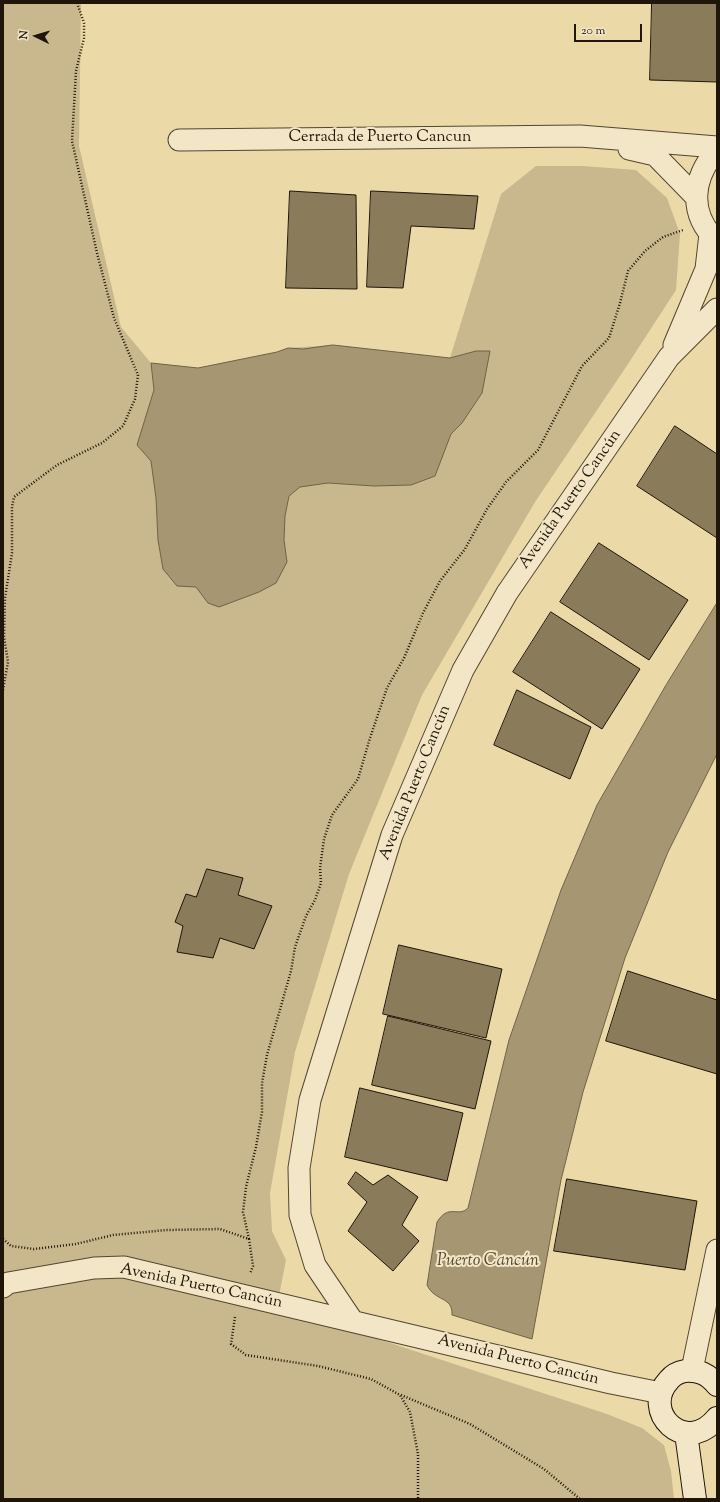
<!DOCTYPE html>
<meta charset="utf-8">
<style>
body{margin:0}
#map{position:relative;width:720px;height:1502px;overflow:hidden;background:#ecd9a8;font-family:"Sorts Mill Goudy",serif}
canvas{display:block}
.frame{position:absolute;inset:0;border:4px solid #1f1508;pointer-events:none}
.north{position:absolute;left:16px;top:16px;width:40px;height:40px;-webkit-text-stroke:3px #f3e6c6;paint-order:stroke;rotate:275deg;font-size:11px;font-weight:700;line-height:16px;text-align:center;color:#1f1508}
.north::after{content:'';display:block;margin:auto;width:14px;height:18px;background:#1f1508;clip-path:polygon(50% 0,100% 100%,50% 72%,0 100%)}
.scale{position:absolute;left:574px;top:24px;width:68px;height:18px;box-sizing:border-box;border:2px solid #1f1508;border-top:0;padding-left:5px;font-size:12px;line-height:14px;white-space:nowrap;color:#1f1508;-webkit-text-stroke:3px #f3e6c6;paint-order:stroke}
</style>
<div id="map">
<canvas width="720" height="1502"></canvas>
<div class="frame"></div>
<div class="north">N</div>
<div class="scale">20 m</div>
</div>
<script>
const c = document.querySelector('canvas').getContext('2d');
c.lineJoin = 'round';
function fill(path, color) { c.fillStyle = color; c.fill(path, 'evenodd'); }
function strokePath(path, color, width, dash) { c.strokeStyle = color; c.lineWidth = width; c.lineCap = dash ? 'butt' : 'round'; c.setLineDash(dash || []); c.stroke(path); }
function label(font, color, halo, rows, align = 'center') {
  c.font = font + ' "Sorts Mill Goudy",serif'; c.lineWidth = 4; c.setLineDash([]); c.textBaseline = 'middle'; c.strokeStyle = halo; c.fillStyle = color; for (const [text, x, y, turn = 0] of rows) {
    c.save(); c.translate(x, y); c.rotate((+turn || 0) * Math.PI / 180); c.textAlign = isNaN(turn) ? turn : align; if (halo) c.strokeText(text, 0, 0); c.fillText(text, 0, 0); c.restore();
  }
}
const green = new Path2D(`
 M3,3H81L79,146L121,327L151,363L198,368L277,352L288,348L333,345L450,358L501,194L536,166H583L636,170L667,198L680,234L676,290L626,367L535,502L422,695L349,874L295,1052L270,1193L272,1231L286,1260L277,1306L607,1414L642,1428L664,1445L671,1471L674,1499H3Z`);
const water = new Path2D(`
 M333,345L450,358L476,351H490L482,393L462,423L451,434L435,476L411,485L374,486L328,483L300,487L289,496L285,516L284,540L287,562L276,583L259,592L219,607L208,603L196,587L177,586L163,569L158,540L156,498L151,461L137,445L154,390L151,363L198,368L277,352L288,348L303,349Z
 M717,603V754L668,852L625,958L583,1092L561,1180L532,1339L452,1315C453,1296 435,1302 427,1285L437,1222C449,1203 458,1218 468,1208L509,1040L561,890L597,805L666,685Z`);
const building = new Path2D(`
 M652,3H717V82L650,80Z
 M290,191L356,195L357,289L286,288Z
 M371,191L478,196L474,229L411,226L403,288L367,287Z
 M675,426L717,454V538L637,486Z
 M599,543L688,600L649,660L560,602Z
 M551,612L640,669L602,729L513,672Z
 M517,690L591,727L570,779L494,745Z
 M207,869L243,878L238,895L272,906L254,949L220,938L213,958L177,952L183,926L175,922L186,894L196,897Z
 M399,945L502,969L486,1038L383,1014Z
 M628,971L717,1000V1074L606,1041Z
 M388,1016L491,1041L475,1109L372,1085Z
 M360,1088L463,1113L447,1181L345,1157Z
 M356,1172L373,1185L388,1175L418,1197L402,1225L419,1241L393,1271L348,1231L367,1202L348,1184Z
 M567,1179L697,1201L685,1270L554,1251Z`);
const path = new Path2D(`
 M3,690L8,662L4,637L5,598L12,553V507L14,497L57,465L102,443L123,426L135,399L138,375L114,318L97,253L72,141L76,71L84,38V23L77,3
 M3,1239L11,1246L34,1249L76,1244L113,1235L167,1230L220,1229L249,1239L253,1266L250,1274
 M249,1239L243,1212L246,1187L256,1147L262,1112V1083L267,1055L291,971L295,947L306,916L315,900L321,883L320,868L324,839L332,815L358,779L370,738L387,688L404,658L423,613L440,581L465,549L487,509L506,482L538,450L582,366L609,338L620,303L628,271L645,251L663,237L683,230
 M235,1317L231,1344L246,1355L318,1366L371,1379L400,1395L410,1412L418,1454V1499
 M401,1395L470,1424L544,1469L580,1499`);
const street = new Path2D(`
 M179,140L580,136L717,147
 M629,149L655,155L696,197
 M717,150C692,178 688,214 717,241
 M674,345L706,269L710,234
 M3,1287L8,1283L94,1268L124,1267L611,1383L661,1393
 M352,1320L315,1265L300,1215L299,1168L310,1100L392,835L463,670L507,593L669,357L717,309
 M692,1370L717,1250`);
const secondary = new Path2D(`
 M717,1385C708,1374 699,1370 685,1371C679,1372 673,1375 669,1380C640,1411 685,1457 717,1418
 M686,1433L695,1499`);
const streetNames = [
 ["Cerrada de Puerto Cancun",380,138],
 ["Avenida Puerto Cancún",571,500,-55],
 ["Avenida Puerto Cancún",416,783,-68],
 ["Avenida Puerto Cancún",201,1287,12],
 ["Avenida Puerto Cancún",518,1361,14]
];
const waterNames = [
 ["Puerto Cancún",488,1262]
];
fill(green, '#c9b88d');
fill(water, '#a69672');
strokePath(water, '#706248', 1);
fill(building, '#8a7b5b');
strokePath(building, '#1f1508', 1);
strokePath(street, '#524630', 23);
strokePath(secondary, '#1f1508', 24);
strokePath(path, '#1f1508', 2.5, [1, 2]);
strokePath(street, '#f3e6c6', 21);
strokePath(secondary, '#f3e6c6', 22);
label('16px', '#1f1508', '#f3e6c6', streetNames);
label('italic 17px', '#554932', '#f3e6c6', waterNames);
</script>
